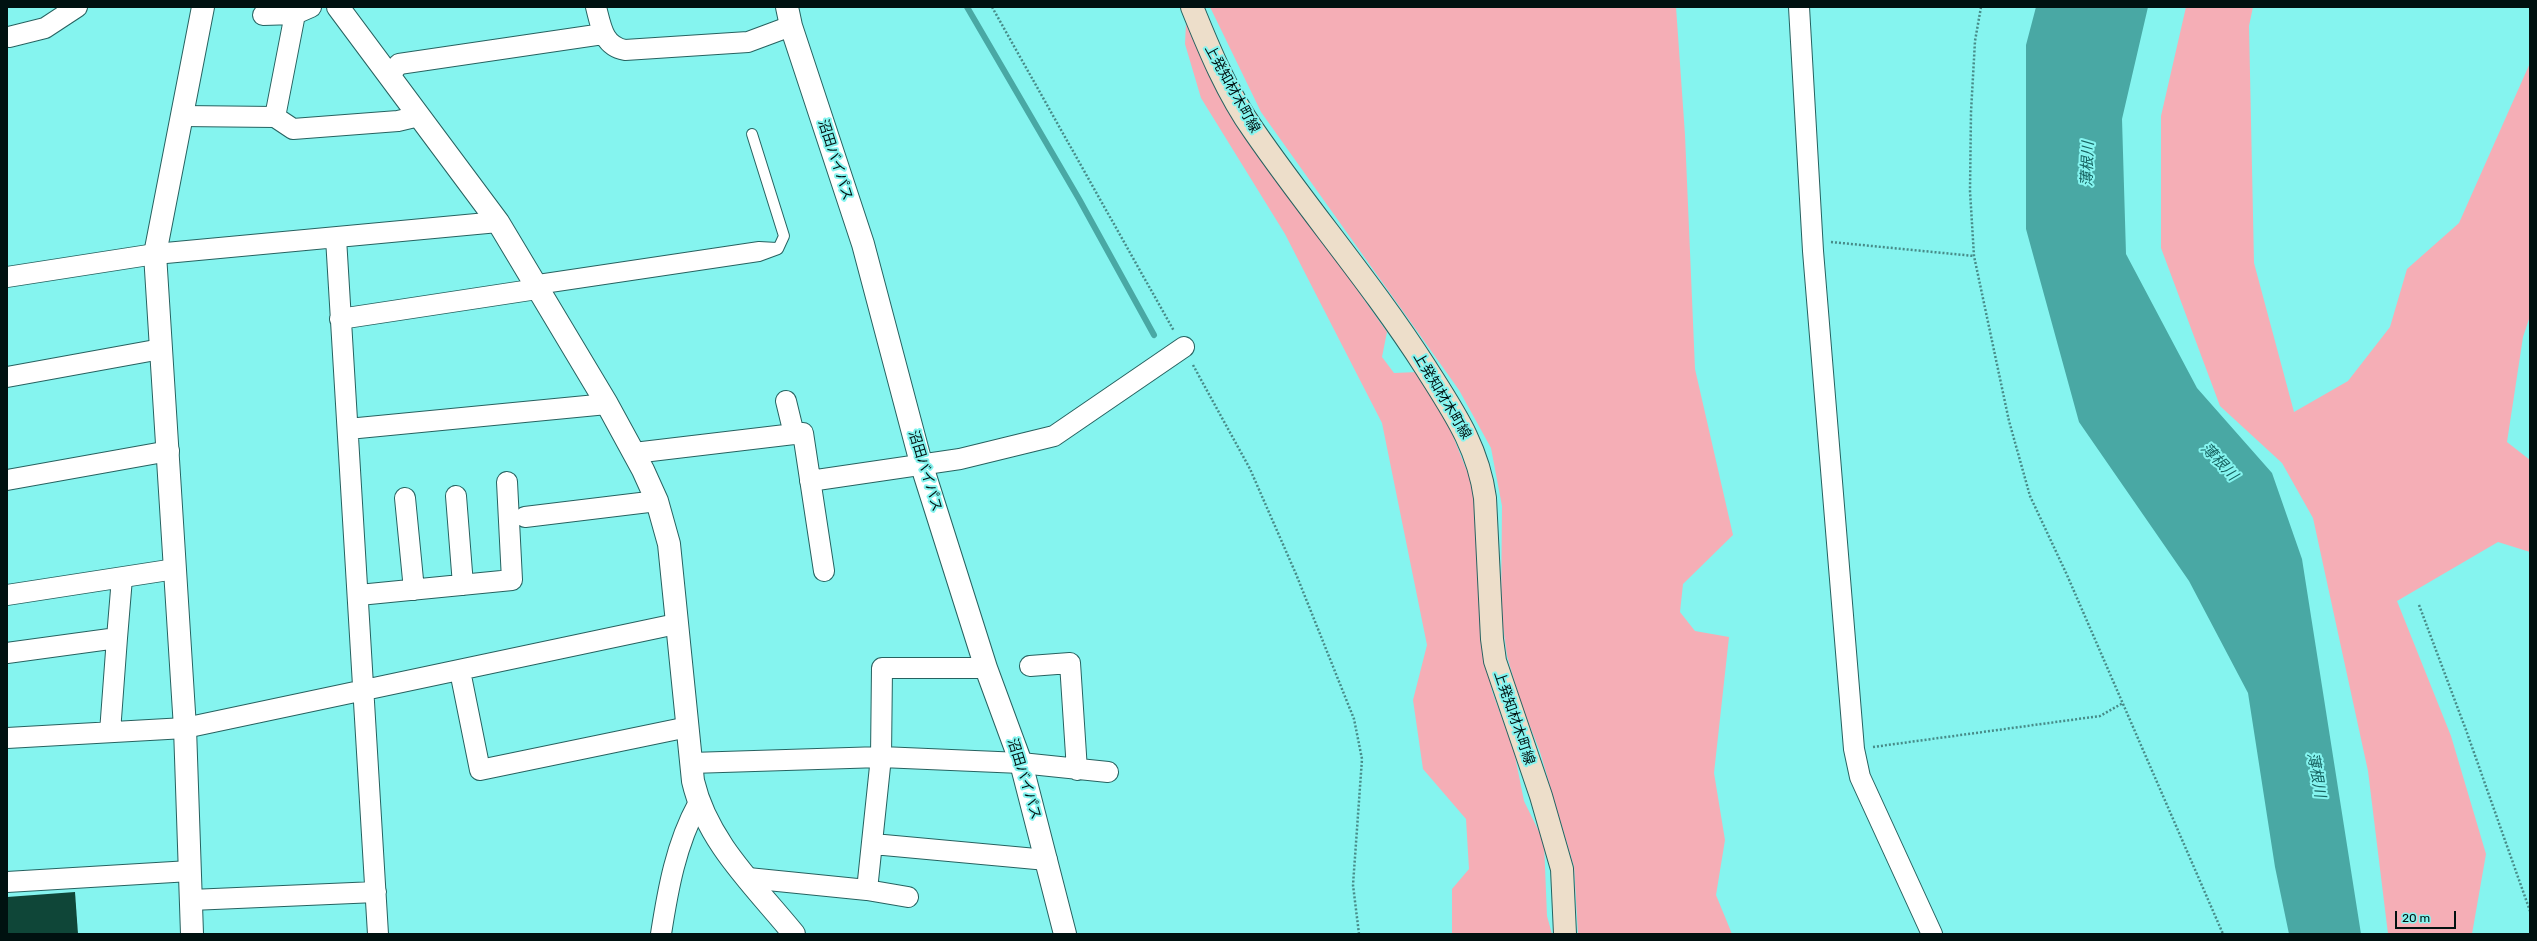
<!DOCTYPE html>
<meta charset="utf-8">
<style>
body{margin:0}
#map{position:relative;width:2537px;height:941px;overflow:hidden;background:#85f4ef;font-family:Rubik,sans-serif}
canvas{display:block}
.frame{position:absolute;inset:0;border:8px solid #001110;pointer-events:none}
.scale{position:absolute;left:2395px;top:911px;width:61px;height:18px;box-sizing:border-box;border:2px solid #001110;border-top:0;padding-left:5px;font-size:12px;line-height:14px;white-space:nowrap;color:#001110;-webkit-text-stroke:3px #85f4ef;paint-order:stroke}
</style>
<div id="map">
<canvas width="2537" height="941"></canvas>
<div class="frame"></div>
<div class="scale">20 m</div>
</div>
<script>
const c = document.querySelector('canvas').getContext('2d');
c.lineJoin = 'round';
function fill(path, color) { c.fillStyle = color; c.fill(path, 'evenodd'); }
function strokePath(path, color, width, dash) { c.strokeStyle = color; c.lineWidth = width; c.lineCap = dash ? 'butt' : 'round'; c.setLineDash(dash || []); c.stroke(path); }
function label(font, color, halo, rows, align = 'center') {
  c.font = font + ' Rubik,"Noto Sans JP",sans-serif'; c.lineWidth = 4; c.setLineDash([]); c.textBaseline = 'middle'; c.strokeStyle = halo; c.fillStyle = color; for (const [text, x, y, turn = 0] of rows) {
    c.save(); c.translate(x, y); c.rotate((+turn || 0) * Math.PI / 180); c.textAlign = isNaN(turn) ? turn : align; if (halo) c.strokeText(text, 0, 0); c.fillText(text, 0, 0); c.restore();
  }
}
const green = new Path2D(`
 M1210,7H1676L1685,135L1695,369L1733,535L1683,584L1680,612L1695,631L1729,637L1714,773L1725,840L1716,895L1732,934H1578L1574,867L1540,752L1520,701L1507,656L1501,612L1502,506L1491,448L1459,390L1261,112Z
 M2186,7H2253L2249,26L2254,263L2294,412L2348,381L2390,327L2407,269L2459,223L2530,63V316L2523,337L2507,442L2530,460V552L2498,542L2397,601L2451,736L2486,854L2472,934H2388L2368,771L2313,518L2282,463L2220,406L2161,248V116Z
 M1186,23L1233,114L1387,332L1382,357L1394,373L1418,372L1441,406L1475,491L1485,646L1492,691L1514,751L1524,801L1544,842L1547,916L1552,934H1452V889L1469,869L1466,819L1423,769L1413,700L1427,645L1382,423L1285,234L1201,98L1185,44Z`);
const water = new Path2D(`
 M2036,7H2148L2122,119L2126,254L2197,388L2272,473L2302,559L2361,934H2289L2275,867L2248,693L2189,581L2079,422L2026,229V45Z`);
const stream = new Path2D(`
 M967,7L1079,199L1154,335`);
const building = new Path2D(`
 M75,892L78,934H7V897Z`);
const path = new Path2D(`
 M992,7L1174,331
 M1981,7L1975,41L1971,112L1970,191L1974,256L2009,421L2030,496L2067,575L2223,934
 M1831,242L1974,256
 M1193,365L1250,469L1296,574L1354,719L1362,759L1353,885L1359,934
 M2419,605L2466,730L2530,911
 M1873,747L2100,716L2123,703`);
const service = new Path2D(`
 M531,281L759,247L777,248
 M537,289L759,256L778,249L784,236L752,134`);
const minor = new Path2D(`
 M596,7C601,26 603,46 625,50L748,42L791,26
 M1799,7L1813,251L1854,749L1860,777L1932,934
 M263,15L295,14L311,7
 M9,37L45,28L77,7
 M389,75L399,64L603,34
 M182,116L275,117L295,14
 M275,117L293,129L398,121L419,116
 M336,238L378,934
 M7,277L155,254L498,222
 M340,319L537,289
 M7,377L161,349
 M786,401L794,434L803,433L824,571
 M348,429L607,404
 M634,453L794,434
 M7,480L169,451
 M810,481L960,459L1054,436L1184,347
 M456,496L463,585
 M405,498L414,590
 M525,517L657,501
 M7,595L175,569
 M359,595L512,580L507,482
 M7,653L117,638L122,578
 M1030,666L1070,663L1077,770
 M460,671L480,770L688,727
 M110,732L117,638
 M7,738L185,728L676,624
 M691,763L881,757L1021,763L1108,772
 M873,844L1047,860
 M748,878L867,890L908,897
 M7,882L190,871
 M867,890L881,757L882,668H986
 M191,900L376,892
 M661,934C668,889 676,844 698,804`);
const tertiary = new Path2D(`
 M338,7L498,222L607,404L643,470L657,501L669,544L693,781C707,842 755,886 794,934
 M787,7L791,26L863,244L921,463L986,668L1021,763L1065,934
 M192,934L185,728L155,254L203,7`);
const secondary = new Path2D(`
 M1192,7C1209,49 1227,93 1254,131C1309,211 1373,285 1426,368C1453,411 1478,446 1485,498L1492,639L1495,661L1541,796L1562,869L1565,934`);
const streetNames = [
 ["上発知材木町線",1232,89,61],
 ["沼田バイパス",835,160,72],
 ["上発知材木町線",1442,396,59],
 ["沼田バイパス",925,471,73],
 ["上発知材木町線",1514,718,71],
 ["沼田バイパス",1024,779,73]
];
const waterNames = [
 ["薄根川",2088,164,-88],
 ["薄根川",2219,462,46],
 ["薄根川",2316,775,80]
];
fill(green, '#f5aeb6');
fill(water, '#49a8a4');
strokePath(stream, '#49a8a4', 6);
fill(building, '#0f4638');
strokePath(service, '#276260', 12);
strokePath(minor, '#276260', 22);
strokePath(tertiary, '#276260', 24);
strokePath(secondary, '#276260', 24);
strokePath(path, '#478b88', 2.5, [2, 2]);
strokePath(service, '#fff', 10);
strokePath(minor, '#fff', 20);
strokePath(tertiary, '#fff', 22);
strokePath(secondary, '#eddeca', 22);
label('14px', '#001110', '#85f4ef', streetNames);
label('italic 15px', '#176462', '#85f4ef', waterNames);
</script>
